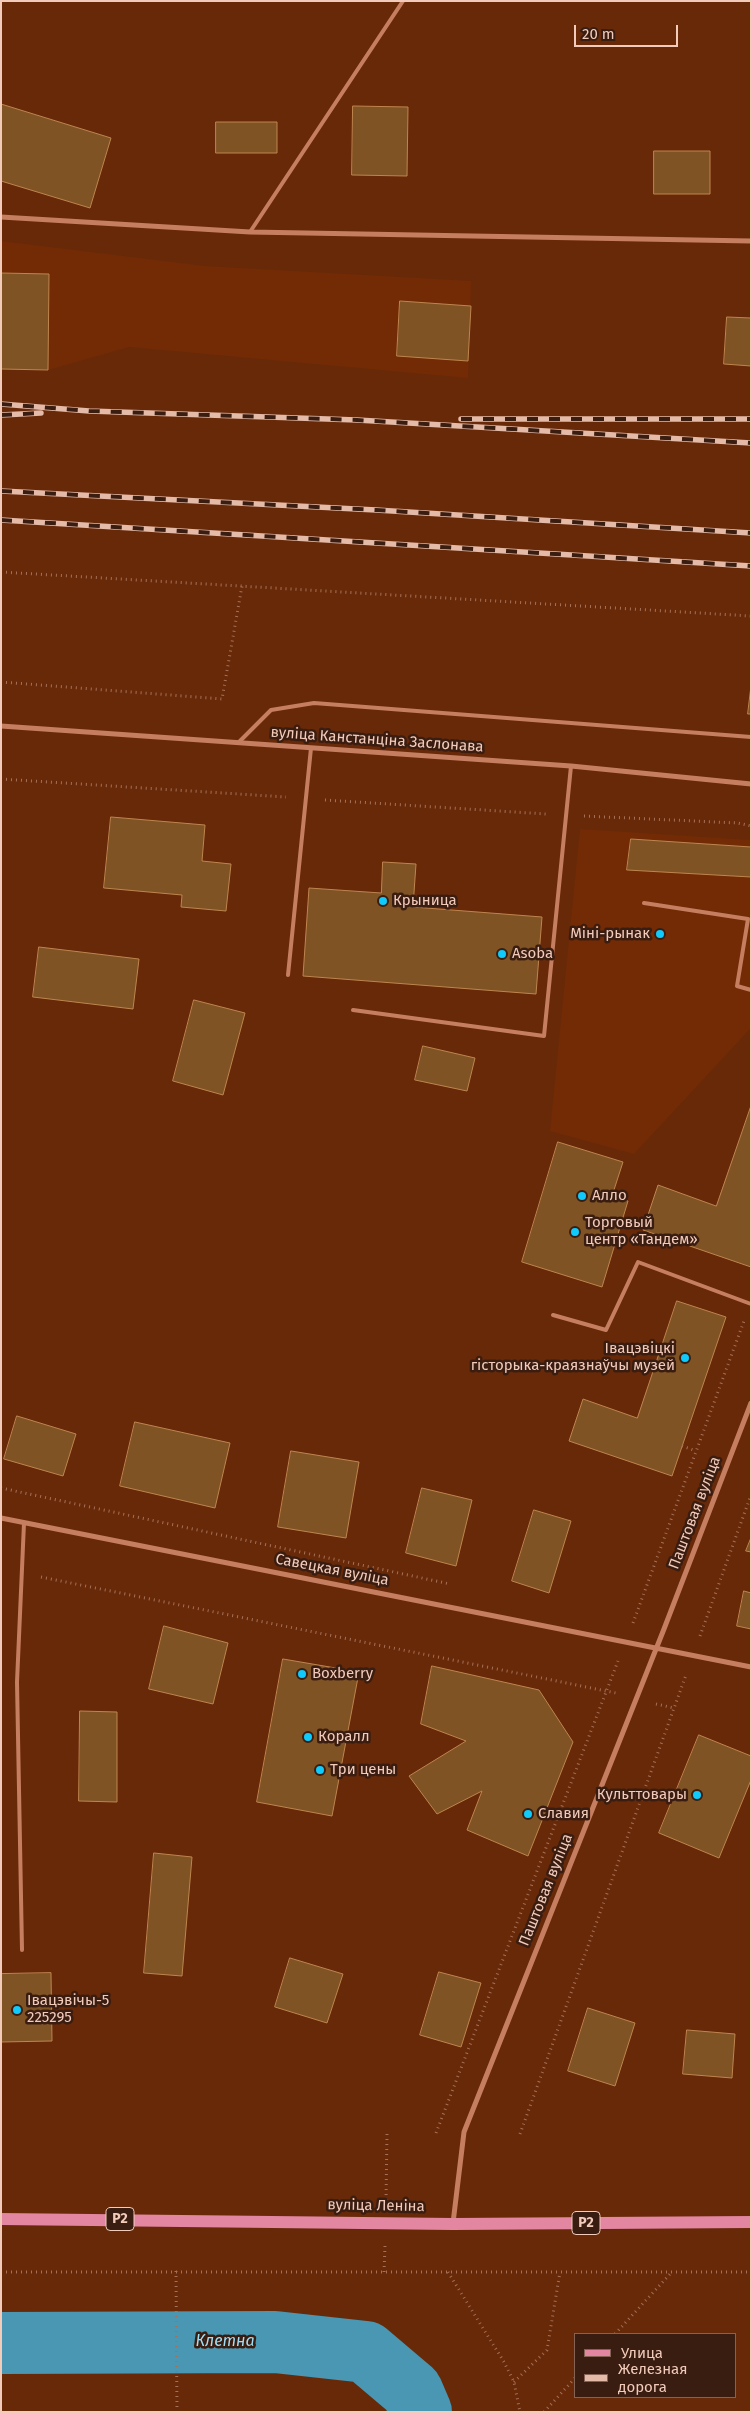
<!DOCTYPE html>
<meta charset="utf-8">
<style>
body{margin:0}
#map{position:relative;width:752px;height:2413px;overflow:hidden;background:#682909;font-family:"Fira Sans",sans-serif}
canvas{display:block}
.frame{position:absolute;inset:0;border:2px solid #f2cbbb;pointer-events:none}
.legend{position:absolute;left:574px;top:2333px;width:162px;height:65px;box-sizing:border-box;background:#3a1d11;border:1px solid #846355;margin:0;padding:6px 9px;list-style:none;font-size:15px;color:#f2cbbb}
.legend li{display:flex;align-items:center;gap:10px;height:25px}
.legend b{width:25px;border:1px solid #846355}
.scale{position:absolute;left:574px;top:25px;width:104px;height:22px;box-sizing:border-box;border:2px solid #f2cbbb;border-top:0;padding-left:6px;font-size:15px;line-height:18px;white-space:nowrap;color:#f2cbbb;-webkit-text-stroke:4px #3a1d11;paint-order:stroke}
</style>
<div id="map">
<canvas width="752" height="2413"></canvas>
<div class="frame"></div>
<ul class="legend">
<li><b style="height:6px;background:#e286a1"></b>Улица</li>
<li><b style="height:6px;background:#e4baa8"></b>Железная дорога</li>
</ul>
<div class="scale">20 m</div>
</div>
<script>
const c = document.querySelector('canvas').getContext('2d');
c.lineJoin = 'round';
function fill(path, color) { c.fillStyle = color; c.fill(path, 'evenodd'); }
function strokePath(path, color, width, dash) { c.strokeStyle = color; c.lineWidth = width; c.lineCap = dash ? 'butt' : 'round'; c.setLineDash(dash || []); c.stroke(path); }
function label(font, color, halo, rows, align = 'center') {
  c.font = font + ' "Fira Sans",sans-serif'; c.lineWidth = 5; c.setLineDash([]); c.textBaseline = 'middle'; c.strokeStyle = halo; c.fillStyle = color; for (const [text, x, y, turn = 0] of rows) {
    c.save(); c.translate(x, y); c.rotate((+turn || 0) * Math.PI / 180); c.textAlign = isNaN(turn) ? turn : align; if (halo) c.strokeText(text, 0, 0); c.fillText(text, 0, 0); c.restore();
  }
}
const built = new Path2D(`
 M1,241L205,266L471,281L468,378L129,347L48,370L1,369Z
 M580,829L751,840V1028L634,1154L550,1131Z`);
const river = new Path2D(`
 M1,2343L275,2342L366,2352L412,2391L421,2412`);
const building = new Path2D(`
 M1,104L111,138L90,208L1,181Z
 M353,106L408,107L407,176L352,175Z
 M216,122H277V153H216Z
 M654,151H710V194H654Z
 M1,273L49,274L48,370L1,369Z
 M400,301L471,306L468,361L397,356Z
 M727,317L751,318V366L724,364Z
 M751,686V714H748Z
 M111,817L205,825L202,861L231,864L226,911L181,907L182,895L104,888Z
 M631,839L751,847V877L627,870Z
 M383,862L416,864L413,907L542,917L536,994L303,976L309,888L381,893Z
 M39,947L139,959L133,1009L33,997Z
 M194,1000L245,1013L223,1095L173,1081Z
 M423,1046L475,1058L467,1091L415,1080Z
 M751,1106V1267L643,1230L658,1185L716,1206Z
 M558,1142L623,1162L612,1196L628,1201L602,1287L522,1262Z
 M677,1301L726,1317L672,1476L569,1441L583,1399L637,1418Z
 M17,1416L76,1434L63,1476L4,1459Z
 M135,1422L230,1443L215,1508L120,1486Z
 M291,1451L359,1462L346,1538L278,1527Z
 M422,1488L472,1500L456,1566L406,1553Z
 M534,1510L571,1521L549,1593L512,1581Z
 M751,1538V1552L746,1551Z
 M744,1591L751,1593V1629L737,1626Z
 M164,1626L228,1643L213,1704L149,1689Z
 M283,1659L359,1672L332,1816L257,1802Z
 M432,1666L539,1690L573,1742L528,1856L467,1830L482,1791L437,1814L409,1776L466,1741L421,1724Z
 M80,1711L117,1712V1802L79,1801Z
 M699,1735L751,1756V1780L719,1858L659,1833Z
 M154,1853L192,1857L182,1976L144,1973Z
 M290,1958L343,1974L327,2023L275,2007Z
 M439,1972L481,1983L461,2047L420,2035Z
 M51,1973L52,2041L1,2042V1974Z
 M588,2008L635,2023L615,2086L568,2071Z
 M687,2030L735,2034L732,2078L683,2074Z`);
const path = new Path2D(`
 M1,572L751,616
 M1,682L222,699L242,586
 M1,779L286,797
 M325,800L546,814
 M584,816L738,823L751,826
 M682,1446L696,1451
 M1,1488L450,1584
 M41,1577L616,1693
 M633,1623L744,1321
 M700,1636L751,1495
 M656,1704L674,1708
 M436,2133L618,1661
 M520,2134L686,1675
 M386,2200L387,2133
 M176,2271L177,2412
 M1,2272H751
 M384,2272L385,2246
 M448,2272L504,2362L514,2382L520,2412
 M615,2334L671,2273
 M514,2382L547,2350L560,2272
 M544,2412L576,2377`);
const lane = new Path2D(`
 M250,232L403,1
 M238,743L271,710L314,703L751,737
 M644,903L748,919L737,986L751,990
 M288,975L311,748
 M353,1010L544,1036L571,766
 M553,1315L606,1330L638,1262L751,1304
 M22,1950L17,1682L24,1523`);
const street = new Path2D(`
 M1,217L250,232L751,241
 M1,726L571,766L751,784
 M1,1518L751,1667
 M453,2223L464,2132L664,1629L751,1403`);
const primary = new Path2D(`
 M1,2219L453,2224L751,2222`);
const rail = new Path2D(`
 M1,404L89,411L357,420L751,443
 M1,415L41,413
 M461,419H751
 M1,491L376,510L751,533
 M1,520L751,566`);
const markers = [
 [383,901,5,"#0fcafa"],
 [660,934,5,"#0fcafa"],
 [502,954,5,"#0fcafa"],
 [582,1196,5,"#0fcafa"],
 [575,1232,5,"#0fcafa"],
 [685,1358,5,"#0fcafa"],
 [302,1674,5,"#0fcafa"],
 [308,1737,5,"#0fcafa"],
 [320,1770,5,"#0fcafa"],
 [697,1795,5,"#0fcafa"],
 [528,1814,5,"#0fcafa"],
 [17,2010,5,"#0fcafa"]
];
const shields = [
 [120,2219,28],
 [586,2223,28]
];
const shieldNames = [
 ["Р2",120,2219],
 ["Р2",586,2223]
];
const streetNames = [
 ["вуліца Канстанціна Заслонава",377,740,4],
 ["Паштовая вуліца",695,1513,-69],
 ["Савецкая вуліца",332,1570,11],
 ["Паштовая вуліца",546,1890,-68],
 ["вуліца Леніна",376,2206,1]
];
const poiNames = [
 ["Крыница",393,901],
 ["Міні-рынак",650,934,"right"],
 ["Asoba",512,954],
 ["Алло",592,1196],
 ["Торговый",585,1223],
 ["центр «Тандем»",585,1240],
 ["Івацэвіцкі",675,1349,"right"],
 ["гісторыка-краязнаўчы музей",675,1366,"right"],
 ["Boxberry",312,1674],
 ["Коралл",318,1737],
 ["Три цены",330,1770],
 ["Культтовары",687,1795,"right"],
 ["Славия",538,1814],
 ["Івацэвічы-5",27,2001],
 ["225295",27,2018]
];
const waterNames = [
 ["Клетна",225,2342]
];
fill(built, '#722b05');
strokePath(river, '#4997b2', 62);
fill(building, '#805325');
strokePath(building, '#be854f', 1);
strokePath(path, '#a57158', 3, [1, 4]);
strokePath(lane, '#c67e60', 4);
strokePath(street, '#c67e60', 5);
strokePath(primary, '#e286a1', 12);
strokePath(rail, '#e4baa8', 5.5);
strokePath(rail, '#3a1d11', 4, [11]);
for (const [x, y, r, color] of markers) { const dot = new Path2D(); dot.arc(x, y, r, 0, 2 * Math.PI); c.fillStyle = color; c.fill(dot); strokePath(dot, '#3a1d11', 2); }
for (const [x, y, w] of shields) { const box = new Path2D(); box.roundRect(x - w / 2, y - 11.5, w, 23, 4); c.fillStyle = '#3a1d11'; c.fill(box); strokePath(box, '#f2cbbb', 1); }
label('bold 14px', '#f2cbbb', null, shieldNames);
label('15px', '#f2cbbb', '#3a1d11', streetNames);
label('15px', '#f2cbbb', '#3a1d11', poiNames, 'left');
label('italic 16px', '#a2dff6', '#3a1d11', waterNames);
</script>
